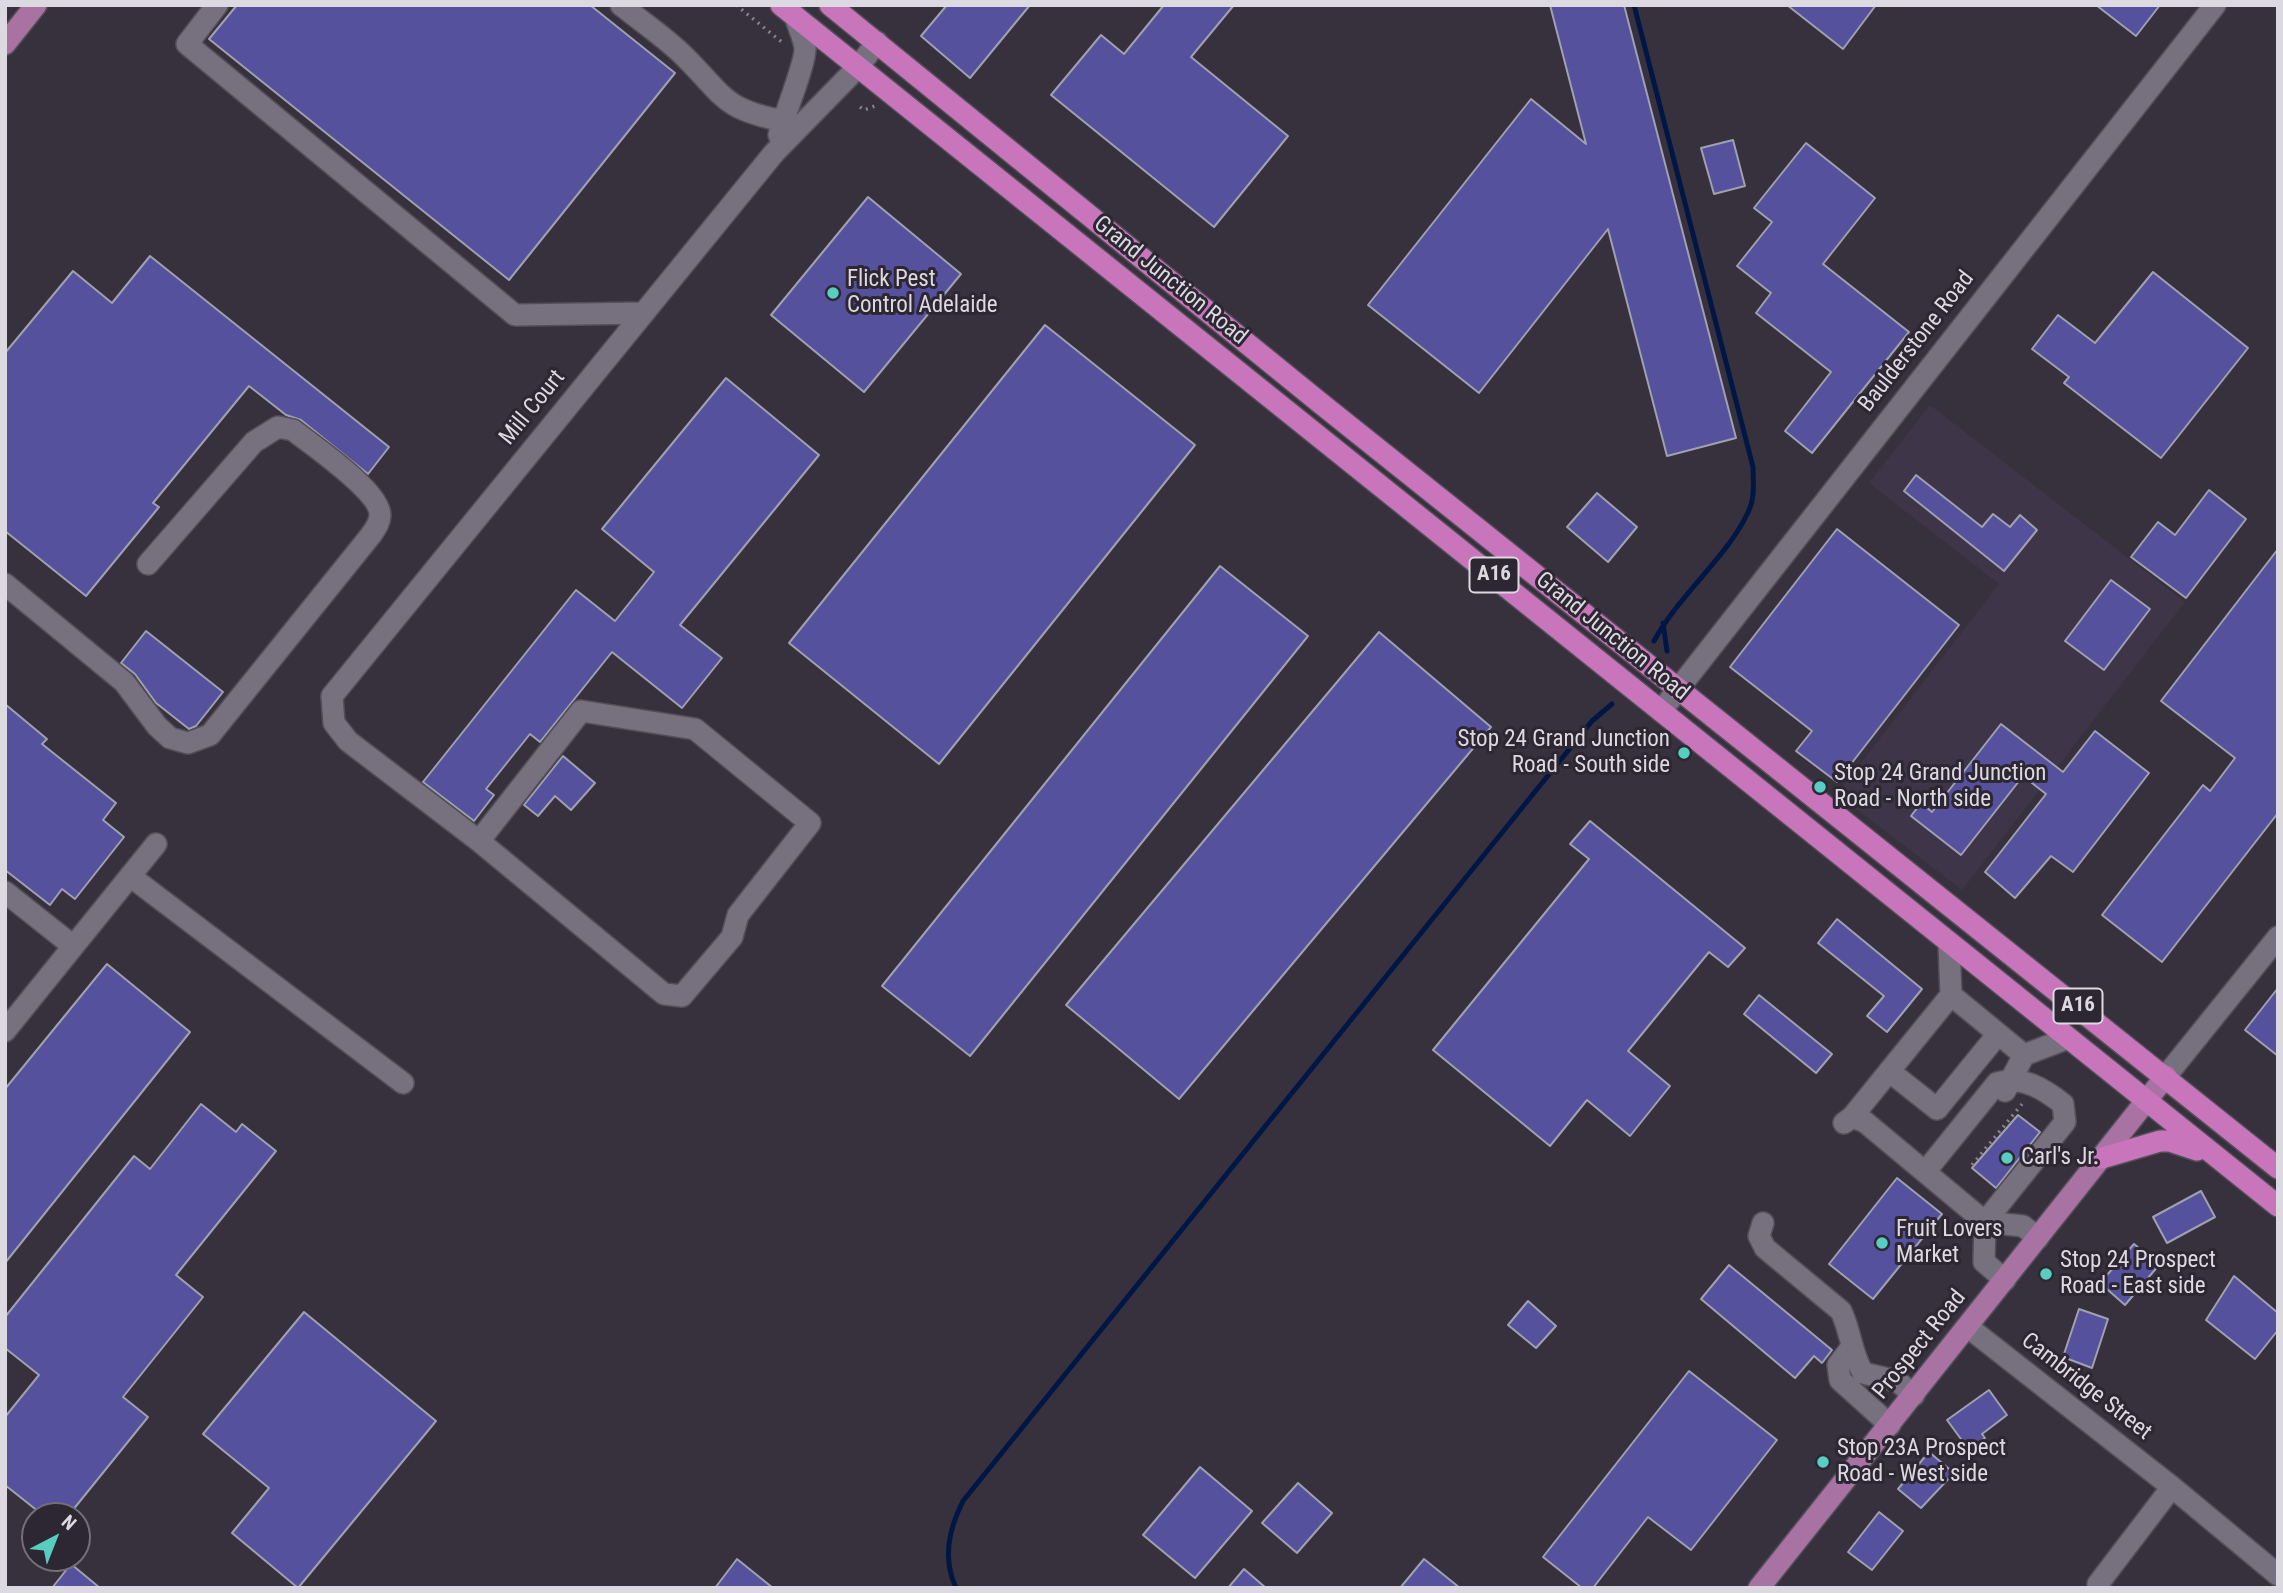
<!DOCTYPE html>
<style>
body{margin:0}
#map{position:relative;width:2283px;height:1593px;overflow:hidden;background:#37313d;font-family:"Roboto Condensed",sans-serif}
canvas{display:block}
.frame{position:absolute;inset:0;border:7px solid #ddd9e1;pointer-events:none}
.north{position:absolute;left:21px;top:1502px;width:70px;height:70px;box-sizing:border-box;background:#2d2733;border:2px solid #736e79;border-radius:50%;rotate:42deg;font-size:19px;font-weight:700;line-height:28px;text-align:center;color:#ddd9e1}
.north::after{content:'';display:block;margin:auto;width:24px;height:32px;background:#58cec0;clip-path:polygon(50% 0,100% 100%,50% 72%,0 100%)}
</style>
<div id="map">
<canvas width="2283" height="1593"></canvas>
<div class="frame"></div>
<div class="north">N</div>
</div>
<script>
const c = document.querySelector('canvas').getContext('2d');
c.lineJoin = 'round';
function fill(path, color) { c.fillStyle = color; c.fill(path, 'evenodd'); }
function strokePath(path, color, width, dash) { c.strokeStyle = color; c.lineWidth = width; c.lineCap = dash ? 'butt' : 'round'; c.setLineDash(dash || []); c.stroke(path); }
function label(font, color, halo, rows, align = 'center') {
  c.font = font + ' "Roboto Condensed",sans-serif'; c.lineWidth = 6; c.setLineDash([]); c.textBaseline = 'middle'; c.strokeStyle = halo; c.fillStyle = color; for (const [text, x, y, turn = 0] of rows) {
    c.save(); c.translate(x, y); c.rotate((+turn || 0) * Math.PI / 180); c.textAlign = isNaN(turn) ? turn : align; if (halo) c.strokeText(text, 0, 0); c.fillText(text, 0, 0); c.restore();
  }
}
const built = new Path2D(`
 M1930,405L2185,602L1962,890L1837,794L1999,584L1869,483Z`);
const stream = new Path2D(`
 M1634,5L1753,467C1753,479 1755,494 1751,505C1735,550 1678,595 1654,641
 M1663,623L1667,651
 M956,1588C942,1558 949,1529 963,1501L1592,721L1612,704`);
const building = new Path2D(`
 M237,5H590L675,73L509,280L209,39Z
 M947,5H1030L970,78L921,36Z
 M1164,5H1234L1191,57L1288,136L1214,227L1051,95L1101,35L1124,54Z
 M1550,5H1624L1736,438L1667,456L1608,229L1479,393L1368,305L1531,99L1586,144Z
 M1787,5H1876L1843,49Z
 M2096,5H2160L2136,36Z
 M1733,140L1745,186L1714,194L1701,148Z
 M1806,143L1875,198L1823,264L1909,332L1812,453L1785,431L1831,372L1756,313L1771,293L1737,266L1772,222L1754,208Z
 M868,197L961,274L864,392L771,315Z
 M150,256L389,447L368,474L301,420L286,415L249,386L153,503L159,507L86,596L5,531V353L73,271L112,303Z
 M2153,272L2248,348L2161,458L2064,383L2069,377L2032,349L2058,315L2095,343Z
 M1045,325L1195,445L939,764L789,643Z
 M726,378L819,455L680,625L722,658L682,708L612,652L540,742L530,734L486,789L494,795L474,821L423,782L576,590L615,621L654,572L602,529Z
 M1916,475L1982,527L1993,514L2010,527L2020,515L2037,530L2004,571L1904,491Z
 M2209,490L2246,519L2186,598L2131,557L2158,522L2175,535Z
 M1597,493L1637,527L1608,562L1567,527Z
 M1837,529L1959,625L1837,782L1796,751L1812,731L1730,667Z
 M2278,549V813L2162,962L2102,915L2203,785L2210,791L2235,758L2161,701Z
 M1220,566L1308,636L970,1056L882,986Z
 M2111,580L2150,609L2104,670L2065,641Z
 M146,631L223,692L196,726L189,729L156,703L135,674L121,663Z
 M1379,632L1491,727L1179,1099L1066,1005Z
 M5,704L47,739L42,744L116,803L103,820L124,837L75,899L62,889L50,905L5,870Z
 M2001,724L2063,772L2095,731L2149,773L2073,872L2051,856L2015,898L1985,872L2046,794L2023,776L1961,855L1911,816L1921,803L1932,812Z
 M563,756L595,783L571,810L555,796L538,816L524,805Z
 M1590,821L1745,948L1728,967L1709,952L1628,1051L1670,1086L1630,1136L1587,1100L1550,1146L1433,1050L1589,859L1570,844Z
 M1837,919L1922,989L1887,1032L1867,1016L1884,996L1818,943Z
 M107,964L190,1032L5,1263V1089Z
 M2278,988V1056L2245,1030Z
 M1759,995L1832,1054L1816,1073L1744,1014Z
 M201,1104L236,1132L242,1124L276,1151L176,1275L203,1297L123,1397L148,1417L68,1516H44L5,1485V1417L39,1375L5,1348V1317L134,1156L150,1169Z
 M2018,1115L2040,1132L1996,1188L1972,1168Z
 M1897,1178L1942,1214L1873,1299L1829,1264Z
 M2201,1191L2215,1217L2167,1243L2153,1217Z
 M2134,1244L2159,1265L2125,1305L2100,1283Z
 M1729,1265L1832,1350L1822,1363L1814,1356L1795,1378L1701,1299Z
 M2234,1276L2278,1313V1330L2255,1359L2206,1320Z
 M1528,1301L1556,1326L1536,1348L1508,1325Z
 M2079,1309L2108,1319L2092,1368L2063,1357Z
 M304,1312L436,1421L298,1588L232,1533L269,1488L203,1434Z
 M1689,1371L1777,1440L1691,1550L1648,1517L1593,1588H1582L1543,1557Z
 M1989,1390L2007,1415L1982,1434L1985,1438L1969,1450L1947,1420Z
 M1929,1452L1954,1473L1921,1508L1898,1489Z
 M1200,1467L1252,1511L1195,1578L1143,1535Z
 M1298,1483L1332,1513L1297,1553L1262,1523Z
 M1879,1512L1903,1531L1872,1570L1848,1552Z
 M737,1559L773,1588H715Z
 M1424,1559L1460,1588H1400Z
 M71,1564L100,1588H52Z
 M1244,1569L1266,1588H1228Z`);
const path = new Path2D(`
 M736,5L783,43
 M860,107L864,110L875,106
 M1972,1165L2022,1104`);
const minor = new Path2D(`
 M217,5L187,44L515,315L644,313
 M621,5C642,22 666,38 685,57C725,97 723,109 783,121
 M779,135C784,116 806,62 805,48C804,38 798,26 795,16
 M5,584L124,682L157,726L170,738L188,743L210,735L371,535C375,529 380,523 380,515C380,491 312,445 293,430L278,427L254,442L148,564
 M1661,711L2215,5
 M479,841L581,711L695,729L810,823L738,915L732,937L682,996L664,994L479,841L348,741L334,723L332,696L774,153L859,66L877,42
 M130,876L403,1083
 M5,892L73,946
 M1949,944L1951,995L2024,1055
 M5,1031L156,844
 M1889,1071L1937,1109L1998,1034
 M2166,1076L2278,937
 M2005,1091L2024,1055L2066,1039
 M1852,1117L1951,995
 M1844,1123L1852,1117L1865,1122L1985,1222L2023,1226L2038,1238
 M1925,1172L1997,1083C2022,1075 2044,1089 2063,1104L2065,1122L1985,1222L1984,1262L2005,1280
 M1763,1223L1759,1236L1765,1248L1841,1311C1851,1332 1851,1353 1863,1373L1897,1381L1914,1395
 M1968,1327L2172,1487L2278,1575
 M1851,1348L1838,1365L1840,1380L1890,1425
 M2098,1584L2172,1487`);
const major = new Path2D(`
 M5,44L36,5
 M1759,1588L2166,1076`);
const highway = new Path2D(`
 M781,5L2278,1206
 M830,5L1324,406L2278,1168
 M2102,1158L2160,1141H2170L2197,1150`);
const markers = [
 [833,293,7,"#58cec0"],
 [1684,753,7,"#58cec0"],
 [1820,787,7,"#58cec0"],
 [2007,1158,7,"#58cec0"],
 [1882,1243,7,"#58cec0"],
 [2046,1274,7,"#58cec0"],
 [1823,1462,7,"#58cec0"]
];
const shields = [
 [1494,575,49],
 [2078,1006,49]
];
const shieldNames = [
 ["A16",1494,575],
 ["A16",2078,1006]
];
const poiNames = [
 ["Flick Pest",847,280],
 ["Control Adelaide",847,306],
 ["Stop 24 Grand Junction",1670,740,"right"],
 ["Road - South side",1670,766,"right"],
 ["Stop 24 Grand Junction",1834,774],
 ["Road - North side",1834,800],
 ["Carl's Jr.",2021,1158],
 ["Fruit Lovers",1896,1230],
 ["Market",1896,1256],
 ["Stop 24 Prospect",2060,1261],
 ["Road - East side",2060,1287],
 ["Stop 23A Prospect",1837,1449],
 ["Road - West side",1837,1475]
];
const streetNames = [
 ["Grand Junction Road",1170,281,39],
 ["Baulderstone Road",1917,342,-52],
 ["Mill Court",533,408,-51],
 ["Grand Junction Road",1612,637,39],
 ["Prospect Road",1920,1345,-51],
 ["Cambridge Street",2086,1387,38]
];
fill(built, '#3f3548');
strokePath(stream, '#001746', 5);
fill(building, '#55519d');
strokePath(building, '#9fa0b0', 2);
strokePath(minor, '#534f59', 24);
strokePath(major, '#534f59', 24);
strokePath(highway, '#534f59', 24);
strokePath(path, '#88838d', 3.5, [2, 5]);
strokePath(minor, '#77707e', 21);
strokePath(major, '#a873a3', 21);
strokePath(highway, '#c875bb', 21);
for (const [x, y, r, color] of markers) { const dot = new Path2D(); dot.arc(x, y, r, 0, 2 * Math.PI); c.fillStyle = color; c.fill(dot); strokePath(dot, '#2d2733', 2.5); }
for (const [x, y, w] of shields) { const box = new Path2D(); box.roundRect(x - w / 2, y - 17.5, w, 35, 5); c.fillStyle = '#2d2733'; c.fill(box); strokePath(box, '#ddd9e1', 2); }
label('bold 21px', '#ddd9e1', null, shieldNames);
label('23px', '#ddd9e1', '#2d2733', poiNames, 'left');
label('23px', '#ddd9e1', '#2d2733', streetNames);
</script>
